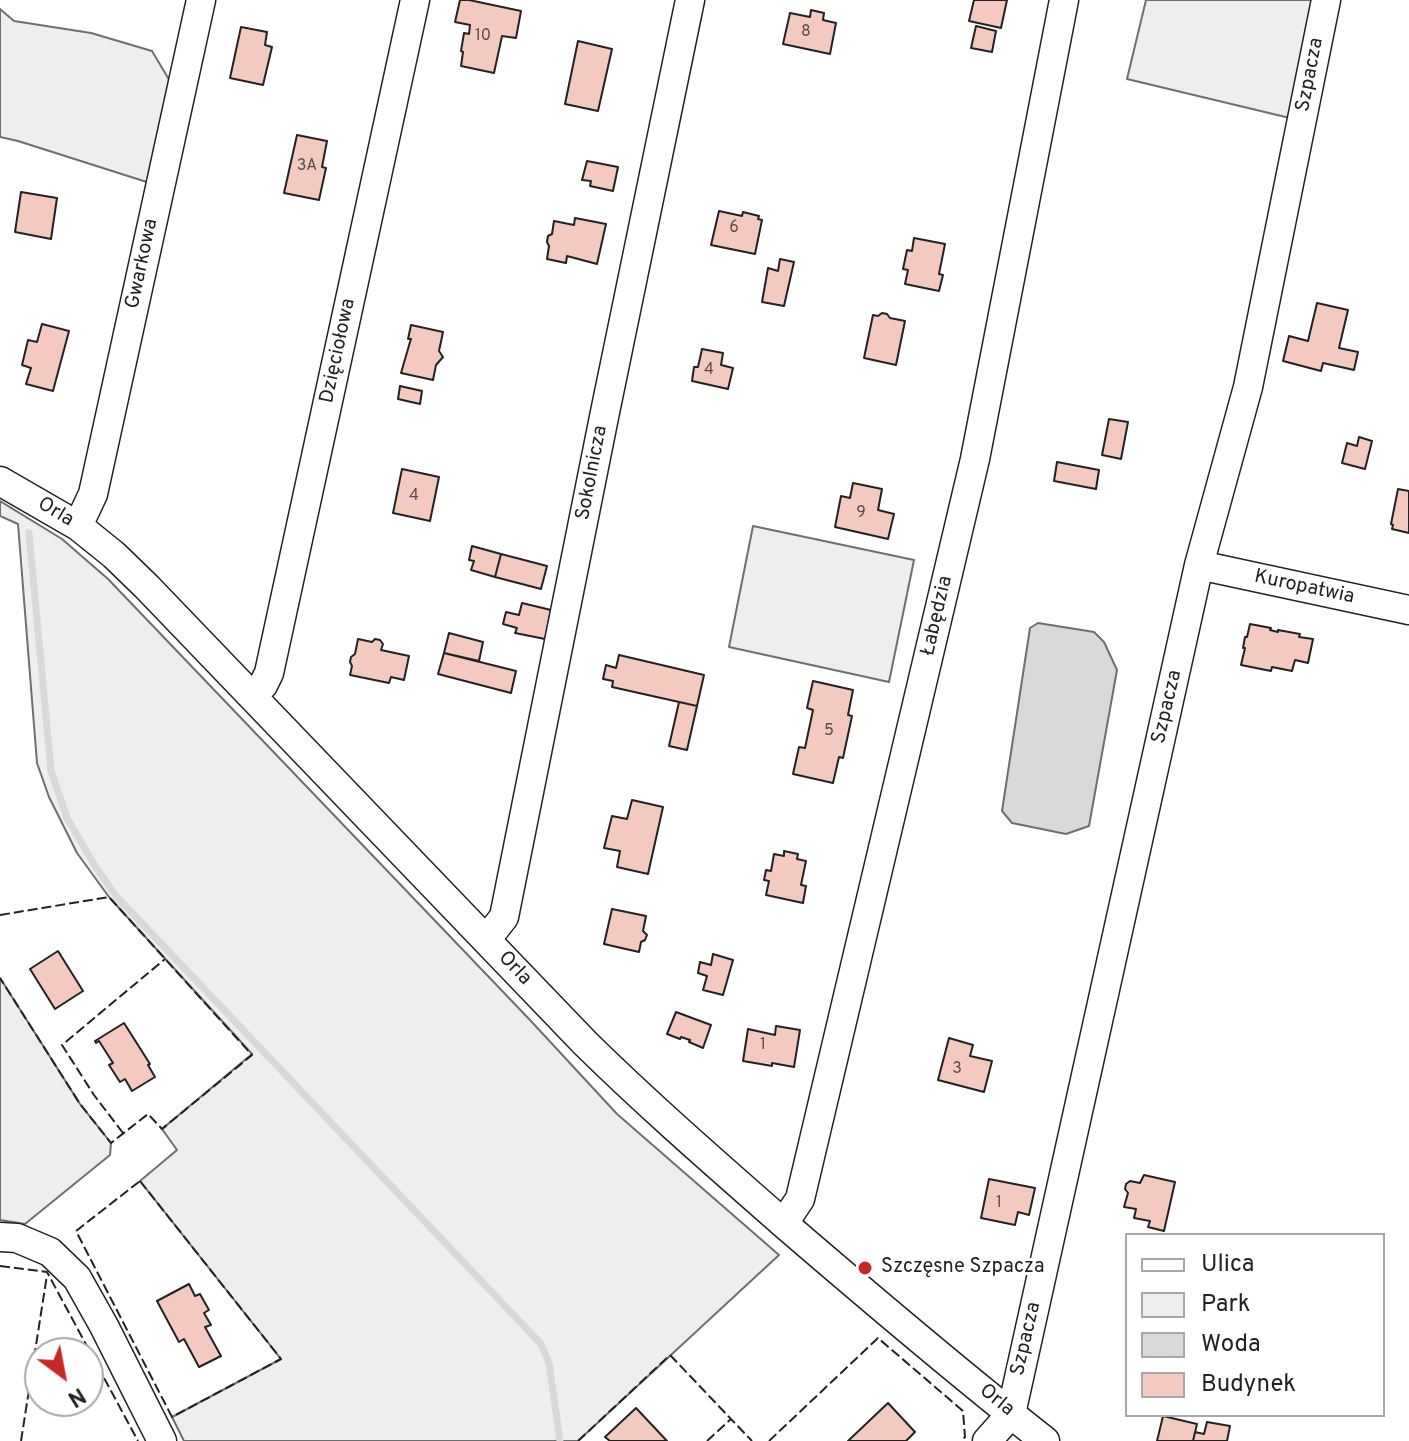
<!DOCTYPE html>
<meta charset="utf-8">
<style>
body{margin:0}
#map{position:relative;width:1409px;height:1441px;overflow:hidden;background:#fff;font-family:Overpass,sans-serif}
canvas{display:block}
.legend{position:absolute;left:1125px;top:1233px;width:260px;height:184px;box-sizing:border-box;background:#fff;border:2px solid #a7a7a7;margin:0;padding:10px 14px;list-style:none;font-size:24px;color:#222}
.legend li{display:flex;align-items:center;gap:16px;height:40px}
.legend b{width:40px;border:2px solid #a7a7a7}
.north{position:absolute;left:24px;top:1337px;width:80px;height:80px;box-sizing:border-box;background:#fff;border:2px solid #a7a7a7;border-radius:50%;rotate:148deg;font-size:22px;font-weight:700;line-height:32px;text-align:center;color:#222}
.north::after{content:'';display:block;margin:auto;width:28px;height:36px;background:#c62828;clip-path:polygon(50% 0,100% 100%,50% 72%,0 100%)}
</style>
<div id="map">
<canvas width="1409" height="1441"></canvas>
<ul class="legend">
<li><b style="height:10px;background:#fff"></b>Ulica</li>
<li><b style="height:22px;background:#eee"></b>Park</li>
<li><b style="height:22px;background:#d9d9d9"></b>Woda</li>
<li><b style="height:22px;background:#f3c9c0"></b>Budynek</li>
</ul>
<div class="north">N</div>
</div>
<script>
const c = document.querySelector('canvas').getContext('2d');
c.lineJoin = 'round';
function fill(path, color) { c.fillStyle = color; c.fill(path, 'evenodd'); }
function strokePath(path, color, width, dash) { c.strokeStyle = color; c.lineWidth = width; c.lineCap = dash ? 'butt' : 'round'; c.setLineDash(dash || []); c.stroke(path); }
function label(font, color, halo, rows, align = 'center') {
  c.font = font + ' Overpass,sans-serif'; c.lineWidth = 6; c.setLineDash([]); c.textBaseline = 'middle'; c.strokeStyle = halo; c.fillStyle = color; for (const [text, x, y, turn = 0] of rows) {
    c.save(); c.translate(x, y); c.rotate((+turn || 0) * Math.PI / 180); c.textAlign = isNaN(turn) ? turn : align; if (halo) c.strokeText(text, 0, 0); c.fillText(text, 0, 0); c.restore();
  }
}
const green = new Path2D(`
 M1146,0H1315L1294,119L1127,79Z
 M0,9L14,21L91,33L152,51L177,93L153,184L18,141L0,137Z
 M0,501L62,539L108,579L530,1020L617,1114L779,1255L578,1441H184L172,1417L281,1359L140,1181L177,1150L162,1129L252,1054L109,897L77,853L49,797L37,763L18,524L0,516Z
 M753,526L914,560L889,682L729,647Z
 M0,978L80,1104L111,1143L110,1155L25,1224L0,1220Z`);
const water = new Path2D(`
 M1038,623L1094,632L1104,642L1117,670L1089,826L1066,834L1012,823L1002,811L1030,628Z`);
const stream = new Path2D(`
 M29,533L51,771L67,818L95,866L116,896L541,1344L549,1363L560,1441`);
const building = new Path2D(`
 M460,0H469L521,11L516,38L502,36L494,73L461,66L463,52L461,51L464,33L469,34L470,25L455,22Z
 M974,0H1007L1001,28L969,21Z
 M811,10L824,13L823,20L836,23L830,54L783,44L790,13L810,17Z
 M976,26L996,31L992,52L971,48Z
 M241,27L267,32L265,45L272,47L263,85L230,78Z
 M578,41L612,49L598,111L565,104Z
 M297,135L327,141L322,167L326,168L319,200L284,193Z
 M587,161L618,167L613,191L590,186L591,181L582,180Z
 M21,192L57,198L51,239L15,232Z
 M719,211L742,216L743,212L759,216L758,219L762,220L755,254L711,245Z
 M575,218L606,224L597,264L567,256L566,263L547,259L549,246L547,242L548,236L552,234L554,221L574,225Z
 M914,238L945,244L939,274L943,275L939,291L905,284L908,270L903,269L907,250L912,251Z
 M780,259L794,262L784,306L762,302L768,268L778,271Z
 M1317,303L1348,310L1339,348L1358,352L1354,370L1323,363L1321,371L1283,361L1289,336L1308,341Z
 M882,313L887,314L890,318L905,321L896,365L864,358L873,315L878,316Z
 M42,324L69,331L53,391L26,384L31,368L22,365L28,340L37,342Z
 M411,325L443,332L439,351L443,357L436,365L433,380L401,373L410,342L411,339H408Z
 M702,349L723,353L721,365L733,368L728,389L692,381L694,367H698Z
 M400,386L422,391L420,404L398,399Z
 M1109,419L1128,422L1121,459L1102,455Z
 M1359,437L1372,441L1365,469L1342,463L1347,443L1357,446Z
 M1057,462L1099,470L1096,489L1054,481Z
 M402,469L439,477L430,521L393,513Z
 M853,483L882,489L878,510L894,514L888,539L835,527L841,496L850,498Z
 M1398,489L1409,491V533L1392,529L1393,525L1391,524Z
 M472,546L501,554L495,577L471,570L474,561L469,560Z
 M501,554L547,566L541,589L495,577Z
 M522,603L551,610L545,639L515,633L517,628L503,624L506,612L519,615Z
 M1250,624L1271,628L1270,630L1278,632V630L1300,634L1299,637L1313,639L1308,663L1295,660L1292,671L1272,667L1271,671L1241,665L1245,648H1243L1245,637H1247Z
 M449,633L483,642L479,661L444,653Z
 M358,639L372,642L375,639L380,640L383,644L381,650L409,656L404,680L391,677L389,683L350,675L352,666L350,662L351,657L355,654Z
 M444,653L516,671L511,693L438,674Z
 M619,655L704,675L697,706L612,687L613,681L603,679L606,665L616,668Z
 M813,681L853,690L848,715L852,716L843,758L839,757L833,783L793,774L799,747L805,748L813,710L807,708Z
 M679,702L697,706L687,750L669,746Z
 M632,800L663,807L648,874L617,867L620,851L604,848L612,816L627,819Z
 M784,851L798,854L797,859L806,861L801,885L806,886L803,903L766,895L769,881L764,880L766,870L771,871L774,854L784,856Z
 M612,909L646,916L643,931L647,935L645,940L641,942L639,952L604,944Z
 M58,951L83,991L55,1009L30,969Z
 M713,954L733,960L723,995L703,990L707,976L698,973L700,962L711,965Z
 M676,1012L711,1025L703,1048L689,1042L690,1040L681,1037L680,1039L667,1034Z
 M124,1023L150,1064L148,1065L155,1077L132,1091L125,1079L120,1082L109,1065L113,1063L99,1041L96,1043L95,1041Z
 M776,1026L800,1030L794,1067L772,1063V1066L743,1061L748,1029L775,1035Z
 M949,1038L973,1045L970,1056L992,1061L984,1092L938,1080Z
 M1144,1175L1175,1182L1164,1231L1148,1227L1150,1221L1134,1218L1136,1209L1124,1207L1128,1193L1125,1189L1126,1184L1130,1181L1140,1183Z
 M989,1179L1035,1188L1029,1215L1018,1212L1015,1225L981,1218Z
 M189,1284L195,1296L200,1294L209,1310L204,1313L211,1325L205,1327L221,1356L199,1367L184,1339L179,1342L157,1301Z
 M888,1403L915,1432L906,1441H848Z
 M636,1408L667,1441H610L605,1437Z
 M1163,1416L1197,1424L1193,1441H1157Z
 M1207,1422L1230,1426L1227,1441H1193L1195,1432L1204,1434Z`);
const minor = new Path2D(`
 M0,481L78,526L114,555L147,587L585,1043C649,1106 716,1164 783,1223C869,1297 956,1371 1045,1441
 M78,526L93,494L201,0
 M1199,565L1409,610
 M252,696L263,685L269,673L415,0
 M486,940L504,917L604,417L690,0
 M784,1223L800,1199L975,459L1064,0
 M0,1237L17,1238L50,1252L77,1278L104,1326L162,1441
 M987,1441L1011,1414L1199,565L1248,387L1326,0`);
const fence = new Path2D(`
 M0,915L109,897L252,1055L162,1129L148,1114L111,1143L80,1104L0,978
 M123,1133L94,1095L62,1045L165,959
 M140,1181L281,1359L172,1417L76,1231Z
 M0,1266L47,1272L138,1441
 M21,1441L47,1275
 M578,1441L670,1355L752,1441
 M707,1441L731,1419
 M769,1441L878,1338L963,1411L965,1437L961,1441`);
const markers = [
 [865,1268,8,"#c62828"]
];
const numberNames = [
 ["8",806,33],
 ["10",483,37],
 ["3A",307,167],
 ["6",734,229],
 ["4",709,371],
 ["4",414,497],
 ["9",861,514],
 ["5",829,732],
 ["1",763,1046],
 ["3",957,1070],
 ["1",999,1204]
];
const streetNames = [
 ["Szpacza",1311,75,-79],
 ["Gwarkowa",143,264,-78],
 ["Dzięciołowa",339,351,-78],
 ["Sokolnicza",593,473,-79],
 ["Orla",55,513,31],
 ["Kuropatwia",1304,588,12],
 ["Łabędzia",938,616,-77],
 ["Szpacza",1168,707,-77],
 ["Orla",514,969,46],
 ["Szpacza",1027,1339,-77],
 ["Orla",996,1401,39]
];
const poiNames = [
 ["Szczęsne Szpacza",881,1268]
];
fill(green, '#eee');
strokePath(green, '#6f6f6f', 2);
fill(water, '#d9d9d9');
strokePath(water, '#6f6f6f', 2);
strokePath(stream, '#d9d9d9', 7);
fill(building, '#f3c9c0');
strokePath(building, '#222', 2);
strokePath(minor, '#222', 31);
strokePath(minor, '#fff', 28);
strokePath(fence, '#222', 2, [10, 4]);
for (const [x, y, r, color] of markers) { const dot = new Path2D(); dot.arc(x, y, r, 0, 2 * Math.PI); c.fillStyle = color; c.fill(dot); strokePath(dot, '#fff', 3); }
label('16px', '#564c4a', null, numberNames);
label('20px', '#222', '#fff', streetNames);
label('20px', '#222', '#fff', poiNames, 'left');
</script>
